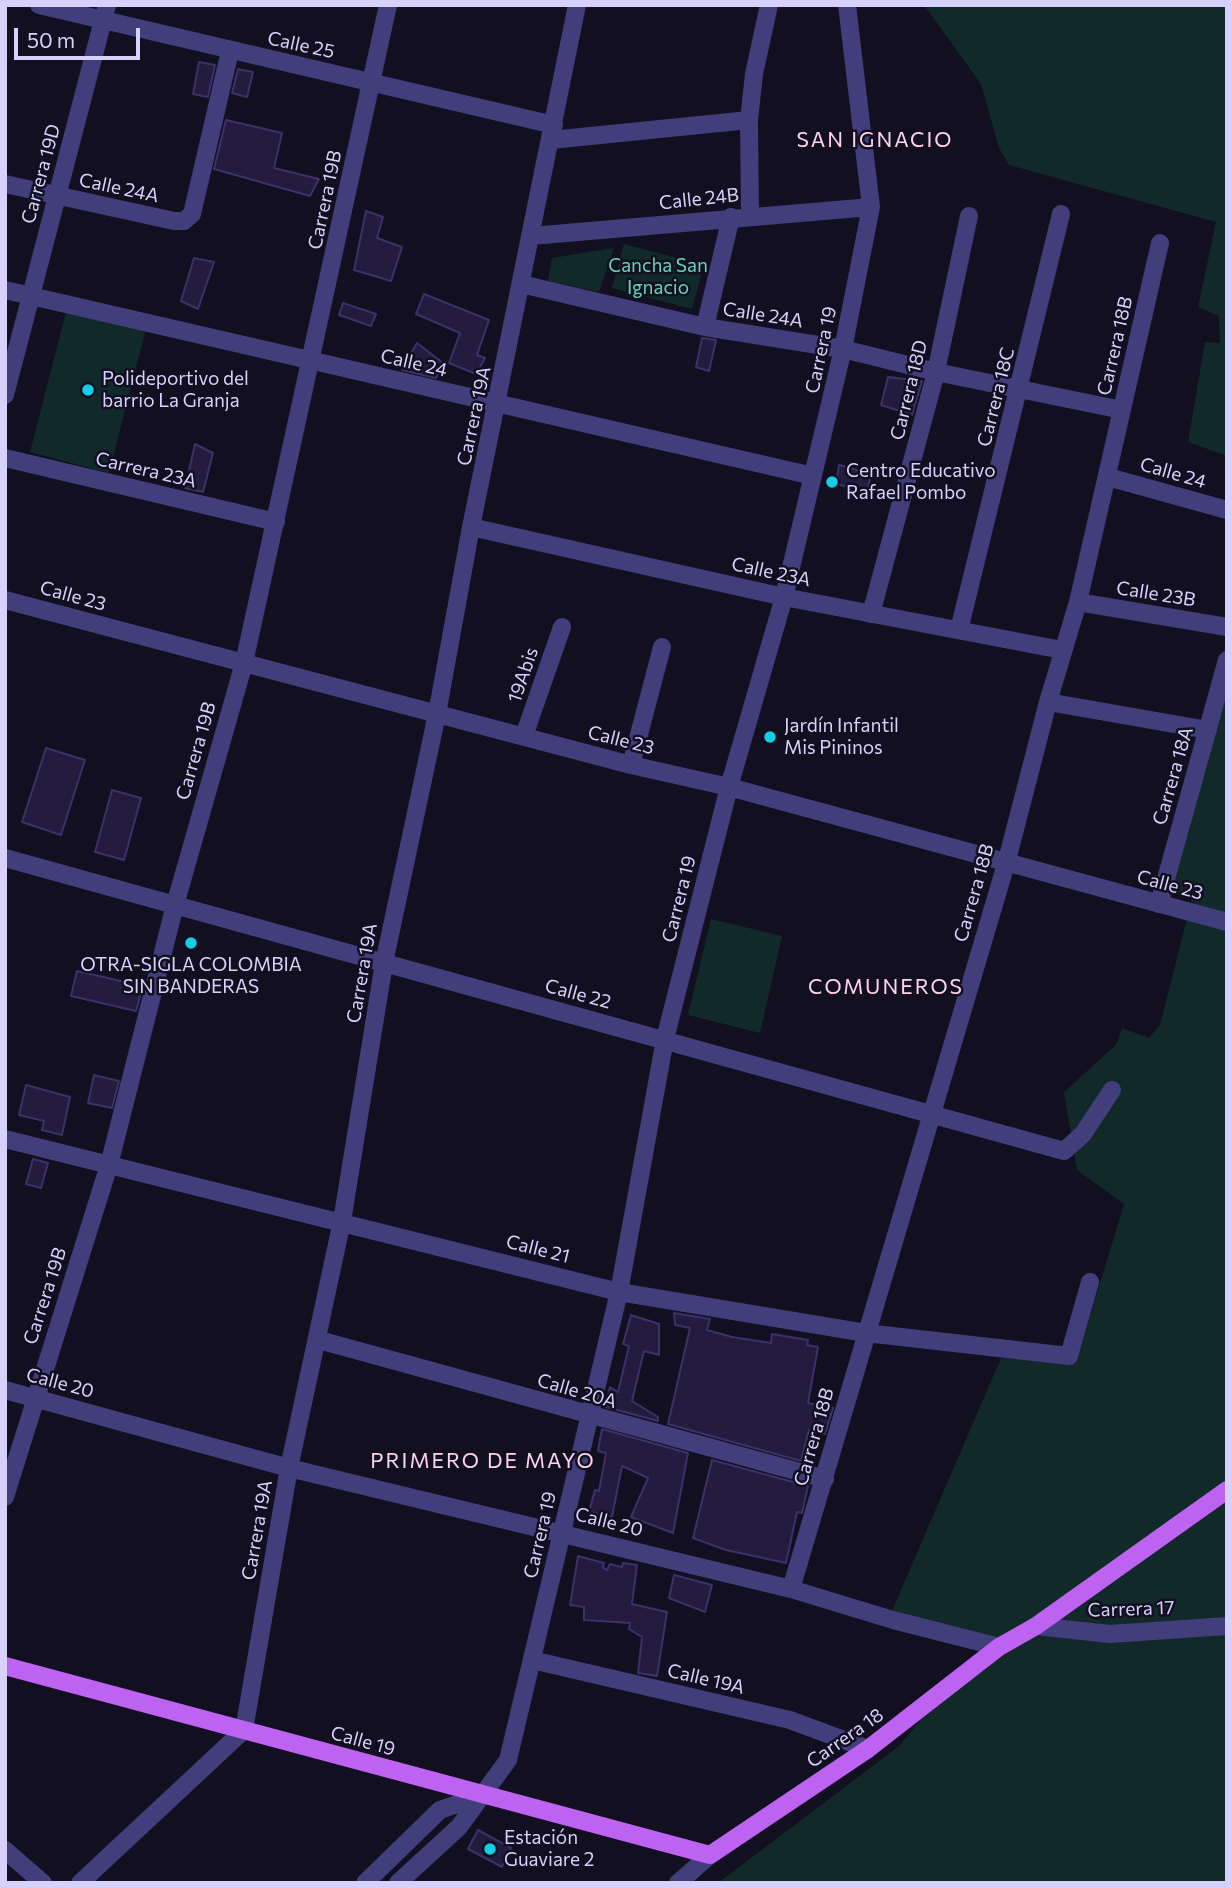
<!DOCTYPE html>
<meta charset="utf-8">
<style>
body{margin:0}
#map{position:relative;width:1232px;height:1888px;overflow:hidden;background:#120f20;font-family:Commissioner,sans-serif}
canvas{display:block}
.frame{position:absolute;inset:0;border:7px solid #d7d1fb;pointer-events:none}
.scale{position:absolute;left:14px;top:28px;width:126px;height:32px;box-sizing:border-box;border:4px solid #d7d1fb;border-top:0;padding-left:9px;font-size:21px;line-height:24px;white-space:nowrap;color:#d7d1fb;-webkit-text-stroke:5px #120f20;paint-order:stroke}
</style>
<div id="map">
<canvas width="1232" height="1888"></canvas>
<div class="frame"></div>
<div class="scale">50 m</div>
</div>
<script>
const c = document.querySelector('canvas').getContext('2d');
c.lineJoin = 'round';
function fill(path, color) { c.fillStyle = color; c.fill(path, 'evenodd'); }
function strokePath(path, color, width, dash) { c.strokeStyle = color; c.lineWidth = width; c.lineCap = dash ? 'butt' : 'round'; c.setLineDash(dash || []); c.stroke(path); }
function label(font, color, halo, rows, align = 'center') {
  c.font = font + ' Commissioner,sans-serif'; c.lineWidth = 5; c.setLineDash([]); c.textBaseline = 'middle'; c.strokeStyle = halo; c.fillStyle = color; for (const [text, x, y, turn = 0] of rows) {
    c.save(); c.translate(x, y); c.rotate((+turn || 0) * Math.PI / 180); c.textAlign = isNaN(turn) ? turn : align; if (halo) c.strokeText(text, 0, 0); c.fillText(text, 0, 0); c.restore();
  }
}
const green = new Path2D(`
 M924,5H1227V456L1188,442L1205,342L1220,343L1219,316L1198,307L1216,222L1009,165L999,148L981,84Z
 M624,244L704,265L692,309L612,288Z
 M614,248L599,292L548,281L552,258Z
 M67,308L146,329L109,473L30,452Z
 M1227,671V1883H718L899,1746L979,1650L892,1611L1001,1358L1077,1359L1124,1204L1077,1170L1064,1092L1116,1045L1122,1028L1149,1038L1160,1025L1192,898L1166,890Z
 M711,919L782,936L760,1033L688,1015Z`);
const building = new Path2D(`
 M199,62L215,65L208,97L193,94Z
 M238,69L253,72L247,97L232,93Z
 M226,120L282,133L274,168L319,179L310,196L214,169Z
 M366,211L383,217L377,238L402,247L391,281L354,270Z
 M194,258L214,262L198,309L181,301Z
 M424,294L489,320L477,355L485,358L476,374L449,363L460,333L416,314Z
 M343,303L376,314L371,326L339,315Z
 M702,338L716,340L709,371L696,367Z
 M417,343L443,363L436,378L402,370Z
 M888,377L922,381L912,415L881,405Z
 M195,444L213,453L203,492L185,488Z
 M839,465L871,474L867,492L836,484Z
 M46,748L85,760L61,835L22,822Z
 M112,790L141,798L124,860L95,852Z
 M77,971L143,986L136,1011L71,996Z
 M94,1075L119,1081L112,1108L88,1103Z
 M26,1085L70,1097L62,1135L42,1130L44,1121L19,1115Z
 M33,1159L48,1163L41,1188L26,1184Z
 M674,1313L710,1319L707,1330L732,1337L771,1343L772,1334L808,1340L807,1345L818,1347L808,1403L833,1408L825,1434L809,1430L801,1461L668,1424L690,1328L675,1325Z
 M631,1315L659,1324V1355L644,1351L632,1401L658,1417V1421L606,1407L610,1387L618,1392L629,1346L623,1344Z
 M602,1429L688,1453L673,1533L631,1517L648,1478L622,1466L612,1517L589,1512L595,1490L599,1491L606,1453L598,1451Z
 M712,1460L808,1486L802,1513L797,1512L786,1563L726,1550L693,1538Z
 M578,1556L604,1563L603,1568L607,1570L610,1564L622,1567L623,1563L637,1565L632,1604L667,1612L657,1676L638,1673L642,1637L629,1629L630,1623L584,1620V1607L570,1605Z
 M674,1575L712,1585L705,1612L669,1598Z
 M478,1830L511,1848L502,1867L468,1849Z`);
const minor = new Path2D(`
 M39,5L554,125
 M551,140L749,120
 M5,184L174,221H184L192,214L230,51
 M750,215L749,120L754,74L769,5
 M531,236L871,207
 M521,284L705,327L843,349L936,372L1122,410
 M5,290L813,476
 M705,327L731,217
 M5,395L107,5
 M5,458L276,522
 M1108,477L1227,510
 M471,527L784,597L1062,650
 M5,600L631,765L729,787L1227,922
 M1078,602L1227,627
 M871,614L936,372L969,216
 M959,630L1061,214
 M1048,702L1208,730
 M524,736L562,627
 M631,765L662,647
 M5,858L1064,1151L1083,1134L1112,1090
 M1159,904L1227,660
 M5,1139L619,1292L866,1333L1069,1356L1090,1282
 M319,1340L825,1479
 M5,1390L289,1468L791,1589L893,1620L999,1647
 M5,1497L109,1165L175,905L244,663L388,5
 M791,1589L1006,864L1048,702L1078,602L1160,243
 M1036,1626L1110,1634L1227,1626
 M532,1660L790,1720L868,1749
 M5,1850L43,1883
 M80,1883L244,1730L289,1468L342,1221L384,963L437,714L471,527L577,5
 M365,1883L440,1810L483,1795
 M398,1883L459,1827L508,1760L619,1292L665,1039L729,787L784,597L843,349L871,207L847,5
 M678,1883L710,1855`);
const major = new Path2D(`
 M5,1666L710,1855L868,1749L999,1647L1036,1626L1227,1490`);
const markers = [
 [88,390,7,"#14cee5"],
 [832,482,7,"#14cee5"],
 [770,737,7,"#14cee5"],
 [191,943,7,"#14cee5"],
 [490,1849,7,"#14cee5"]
];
const streetNames = [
 ["Calle 25",301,45,12],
 ["Carrera 19D",41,174,-75],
 ["Calle 24A",119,188,12],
 ["Calle 24B",699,199,-6],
 ["Carrera 19B",325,200,-78],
 ["Calle 24A",763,315,9],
 ["Carrera 18B",1115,346,-77],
 ["Carrera 19",821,350,-78],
 ["Calle 24",414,363,13],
 ["Carrera 18D",909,390,-76],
 ["Carrera 18C",996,397,-76],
 ["Carrera 19A",474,416,-78],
 ["Carrera 23A",146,470,13],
 ["Calle 24",1173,473,16],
 ["Calle 23A",771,572,12],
 ["Calle 23B",1156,594,9],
 ["Calle 23",73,596,15],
 ["19Abis",523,675,-71],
 ["Calle 23",621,740,14],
 ["Carrera 19B",196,751,-74],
 ["Carrera 18A",1173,776,-74],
 ["Calle 23",1170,885,15],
 ["Carrera 18B",974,893,-74],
 ["Carrera 19",679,899,-76],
 ["Carrera 19A",362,973,-80],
 ["Calle 22",578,994,15],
 ["Calle 21",538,1249,14],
 ["Carrera 19B",45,1296,-72],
 ["Calle 20",60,1383,15],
 ["Calle 20A",577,1391,16],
 ["Carrera 18B",814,1437,-74],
 ["Calle 20",609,1522,14],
 ["Carrera 19A",257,1530,-80],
 ["Carrera 19",540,1535,-77],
 ["Carrera 17",1131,1609,-2],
 ["Calle 19A",706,1679,13],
 ["Carrera 18",845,1738,-35],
 ["Calle 19",363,1741,15]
];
const parkNames = [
 ["Cancha San",658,266],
 ["Ignacio",658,288]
];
const poiNames = [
 ["Polideportivo del",102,379],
 ["barrio La Granja",102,401],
 ["Centro Educativo",846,471],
 ["Rafael Pombo",846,493],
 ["Jardín Infantil",784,726],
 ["Mis Pininos",784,748],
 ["OTRA-SIGLA COLOMBIA",191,965,"center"],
 ["SIN BANDERAS",191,987,"center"],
 ["Estación",504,1838],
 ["Guaviare 2",504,1860]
];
const neighbourhoodNames = [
 ["SAN IGNACIO",875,140],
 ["COMUNEROS",886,987],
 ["PRIMERO DE MAYO",483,1461]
];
fill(green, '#122929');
fill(building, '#241c3f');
strokePath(building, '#3c3169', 2);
strokePath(minor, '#413e7b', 18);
strokePath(major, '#bd62f1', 18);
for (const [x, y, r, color] of markers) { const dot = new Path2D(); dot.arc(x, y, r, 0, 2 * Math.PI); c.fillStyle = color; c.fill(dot); strokePath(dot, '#120f20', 2.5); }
label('19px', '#d7d1fb', '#120f20', streetNames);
label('19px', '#64d4b9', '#120f20', parkNames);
label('19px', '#d7d1fb', '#120f20', poiNames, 'left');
c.letterSpacing = '2px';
label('21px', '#fbd3ec', '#120f20', neighbourhoodNames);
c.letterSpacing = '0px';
</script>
